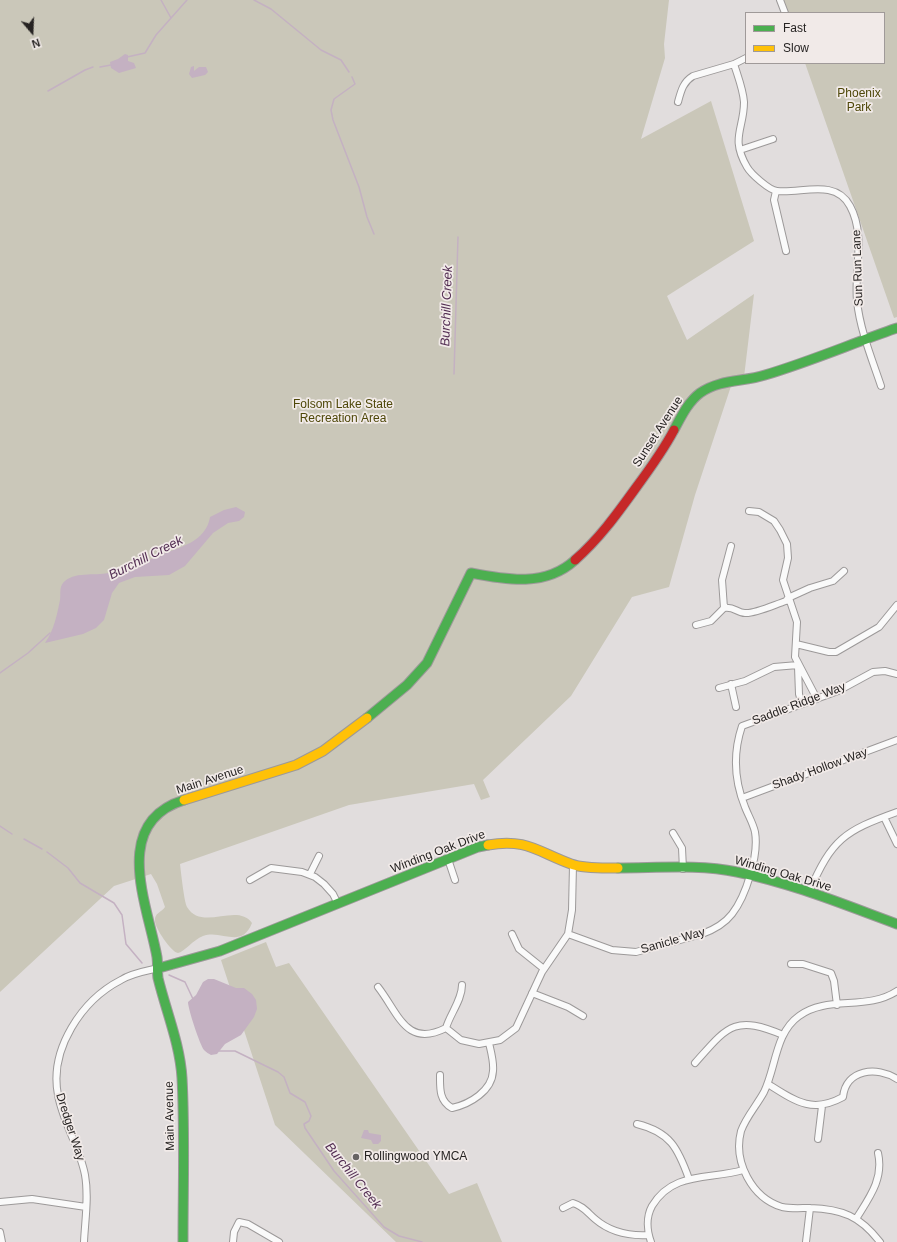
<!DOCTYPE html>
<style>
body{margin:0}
#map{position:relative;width:897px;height:1242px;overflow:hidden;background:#e1dddd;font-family:Helvetica,sans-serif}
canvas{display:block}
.legend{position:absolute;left:745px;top:12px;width:140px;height:52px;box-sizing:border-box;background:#f1eae8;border:1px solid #a09a99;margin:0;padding:5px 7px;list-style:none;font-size:12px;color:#262322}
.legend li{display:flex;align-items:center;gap:8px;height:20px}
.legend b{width:20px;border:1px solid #a09a99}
.north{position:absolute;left:12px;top:12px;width:40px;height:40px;-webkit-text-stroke:3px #f1eae8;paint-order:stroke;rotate:161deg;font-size:11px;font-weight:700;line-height:16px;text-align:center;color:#262322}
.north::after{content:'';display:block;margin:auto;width:14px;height:18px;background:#262322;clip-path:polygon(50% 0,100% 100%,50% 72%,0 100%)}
</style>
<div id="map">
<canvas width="897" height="1242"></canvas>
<ul class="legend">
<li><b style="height:5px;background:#4caf50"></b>Fast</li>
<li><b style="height:5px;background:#ffc107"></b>Slow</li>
</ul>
<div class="north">N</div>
</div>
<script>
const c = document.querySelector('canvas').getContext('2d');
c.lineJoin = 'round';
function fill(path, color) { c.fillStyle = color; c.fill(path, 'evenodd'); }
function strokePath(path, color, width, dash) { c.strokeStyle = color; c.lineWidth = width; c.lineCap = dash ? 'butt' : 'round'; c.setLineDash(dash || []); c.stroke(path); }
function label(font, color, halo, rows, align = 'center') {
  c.font = font + ' Helvetica,sans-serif'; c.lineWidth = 3.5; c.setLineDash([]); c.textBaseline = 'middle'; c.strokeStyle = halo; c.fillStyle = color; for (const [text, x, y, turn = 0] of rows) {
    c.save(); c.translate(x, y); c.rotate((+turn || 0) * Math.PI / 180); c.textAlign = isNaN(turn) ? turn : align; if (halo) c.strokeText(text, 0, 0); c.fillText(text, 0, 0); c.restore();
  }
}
const green = new Path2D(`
 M0,0H669L664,44L665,58L641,139L711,101L754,241L667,296L687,340L754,294L744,377L733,380L695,495L669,587L632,597L571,696L483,780L490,797L481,800L474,784L349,805L180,864C181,872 184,901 187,907C202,932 237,902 252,923C241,950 222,929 203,936C193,940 184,952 178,953C171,952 155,928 155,921C154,913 162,912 165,907L157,884L151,874L114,886L0,992Z
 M783,0H897V317L894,318L805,63H884V13H788Z
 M266,942L276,967L289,963L449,1194L477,1183L502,1242H396L275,1125L221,960Z`);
const water = new Path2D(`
 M125,54L128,55V61L134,63L136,68L119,73L111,68L110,62L118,59Z
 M194,66V71L199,67H206L208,72L205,75L192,78L189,74L191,67Z
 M236,507L245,512L244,517L239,521L228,523L213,533L185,566L169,575L135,577L119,583L112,593L104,620L96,628L83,634L45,643C54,630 57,615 60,600C61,594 59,588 63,583C73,571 95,576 108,573C126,570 143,563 160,555C180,547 206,542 210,517L224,510Z
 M208,979H214L236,988H244L252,994L256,1000L257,1009L254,1017L241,1035L225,1044L217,1054L211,1055C209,1054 206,1052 204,1050C200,1045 188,1009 188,1002L196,995L203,982Z
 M364,1130H368L369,1133L381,1135V1141L378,1144H373L371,1140L361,1138Z`);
const stream = new Path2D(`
 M161,0L171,18
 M254,0L271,9L321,50L341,60L349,72
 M127,57L145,53L156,35L187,0
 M100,67L111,65
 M352,77L355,84L334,99L331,110L333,120L359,187L367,217L374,234
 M48,91L85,70L93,67
 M454,374L458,237
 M0,673L28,653L50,633
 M0,826L12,834
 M24,839L42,849
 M47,852L68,868L80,883L114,903L122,915L126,944L142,963
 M169,975L185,982L193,999
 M219,1051H235L278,1072L284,1077L290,1093L305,1102L311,1116L309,1121L304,1124L305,1128L334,1171L384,1227L399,1236L422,1242`);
const street = new Path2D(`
 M780,0L785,13
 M734,64C738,77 743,89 744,102C744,129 730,138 747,167C751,174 769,190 777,191C801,194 835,178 850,206C866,235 854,270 857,301C860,330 872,359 881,386
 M678,102C681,91 683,82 693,76L734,64L746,58
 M740,150L773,139
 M776,191L774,200L786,251
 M749,511L759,512L774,521L780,530L787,544L788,558L783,580L797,622L795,657L817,699
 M724,608C734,606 737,613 745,613C755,614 776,604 786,601L788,598L810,588L833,581L844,571
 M724,608L722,580L731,546
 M696,625L711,621L724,608
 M796,644L829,652H836L879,627L897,605
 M798,667L799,694L802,704
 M731,684L736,707
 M719,688L745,681L774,667L798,665
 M742,798L897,740
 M884,817L897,844
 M673,833L682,848L683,869
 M448,859L455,880
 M310,874L319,856
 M250,880L271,868L302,872L315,877L324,884L333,894L338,904
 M809,892C832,839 844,831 897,812
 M512,934L519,949L544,969
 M568,934L612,950L636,952L702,934C713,930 725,923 732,914C746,896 759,855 755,832C753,823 748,815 745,807C734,780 733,753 742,726L838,691L873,672L885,671L897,674
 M791,964H803L831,973L834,981L837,1005
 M378,987C399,1014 406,1048 446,1028
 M532,993L568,1007L583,1016
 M446,1028L461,1040L479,1044L500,1040L516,1028L542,972L568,934L572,910L573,865
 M446,1028C450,1014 462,1000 462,985
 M695,1063C727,1027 734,1014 783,1035
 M440,1075C440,1088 439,1101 452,1108C470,1104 492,1091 493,1071C494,1062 491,1052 489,1043
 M768,1084C795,1101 812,1114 843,1097C846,1069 877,1066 897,1079
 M637,1124C670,1132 678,1148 689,1179
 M818,1139L822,1106
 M0,1202L32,1199L86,1207
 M563,1208L573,1203C583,1206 587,1212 595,1219C610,1232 629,1236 648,1235
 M856,1219C869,1198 884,1179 878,1153
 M0,1232L2,1242
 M84,1242C85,1220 89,1197 85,1175C80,1148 63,1123 58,1095C49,1049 82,1000 121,980C132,973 146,971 159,968
 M233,1242L234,1232L239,1222L248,1224L279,1242
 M651,1242C647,1231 646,1217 652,1206C673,1171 709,1180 743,1170
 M806,1242L810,1208
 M880,1242C860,1216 842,1209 810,1208C801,1208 791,1209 782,1207C752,1198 733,1162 741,1131C746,1117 757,1105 764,1092C776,1068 775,1033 799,1016C827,995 867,1011 897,991`);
const fast = new Path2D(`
 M674,430C681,417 688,402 700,393C720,379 743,382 765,375C809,362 853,343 897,328
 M367,718L407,685L427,663L471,573C507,580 546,587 575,560
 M618,868C657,868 699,864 737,872C792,883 845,905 897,924
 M159,968L220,951L478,847L488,845
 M183,1242C183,1188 185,1132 182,1078C180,1044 166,1011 158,978C157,971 158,964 157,957C148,906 110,823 184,800`);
const slow = new Path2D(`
 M184,800L296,765L323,751L367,718
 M488,845C526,838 538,852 571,864C585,869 604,868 618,868`);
const jam = new Path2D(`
 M575,560C599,539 617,514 635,489C649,470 663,451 674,430`);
const markers = [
 [356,1157,4,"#676463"]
];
const parkNames = [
 ["Phoenix",859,94],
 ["Park",859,108],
 ["Folsom Lake State",343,405],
 ["Recreation Area",343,419]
];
const streetNames = [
 ["Sun Run Lane",858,268,-92],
 ["Sunset Avenue",658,432,-57],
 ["Saddle Ridge Way",799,704,-21],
 ["Shady Hollow Way",820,769,-20],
 ["Main Avenue",210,780,-18],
 ["Winding Oak Drive",438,852,-21],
 ["Winding Oak Drive",783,874,16],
 ["Sanicle Way",673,941,-16],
 ["Main Avenue",170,1116,-91],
 ["Dredger Way",70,1127,72]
];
const poiNames = [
 ["Rollingwood YMCA",364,1157]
];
const waterNames = [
 ["Burchill Creek",447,306,-88],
 ["Burchill Creek",146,558,-27],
 ["Burchill Creek",353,1176,51]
];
fill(green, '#cac7b9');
fill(water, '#c4b1c2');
strokePath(stream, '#c4b1c2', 1.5);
strokePath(street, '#9c9999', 8);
strokePath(fast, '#9c9999', 11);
strokePath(slow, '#9c9999', 11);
strokePath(jam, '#9c9999', 11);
strokePath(street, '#fafafa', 6);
strokePath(fast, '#4caf50', 9);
strokePath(slow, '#ffc107', 9);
strokePath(jam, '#c62828', 9);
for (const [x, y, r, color] of markers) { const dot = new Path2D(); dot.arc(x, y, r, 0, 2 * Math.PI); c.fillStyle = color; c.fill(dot); strokePath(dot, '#f1eae8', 1.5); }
label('12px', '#4e4708', '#f1eae8', parkNames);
label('12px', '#262322', '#f1eae8', streetNames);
label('12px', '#262322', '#f1eae8', poiNames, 'left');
label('italic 13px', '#532e53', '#f1eae8', waterNames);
</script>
